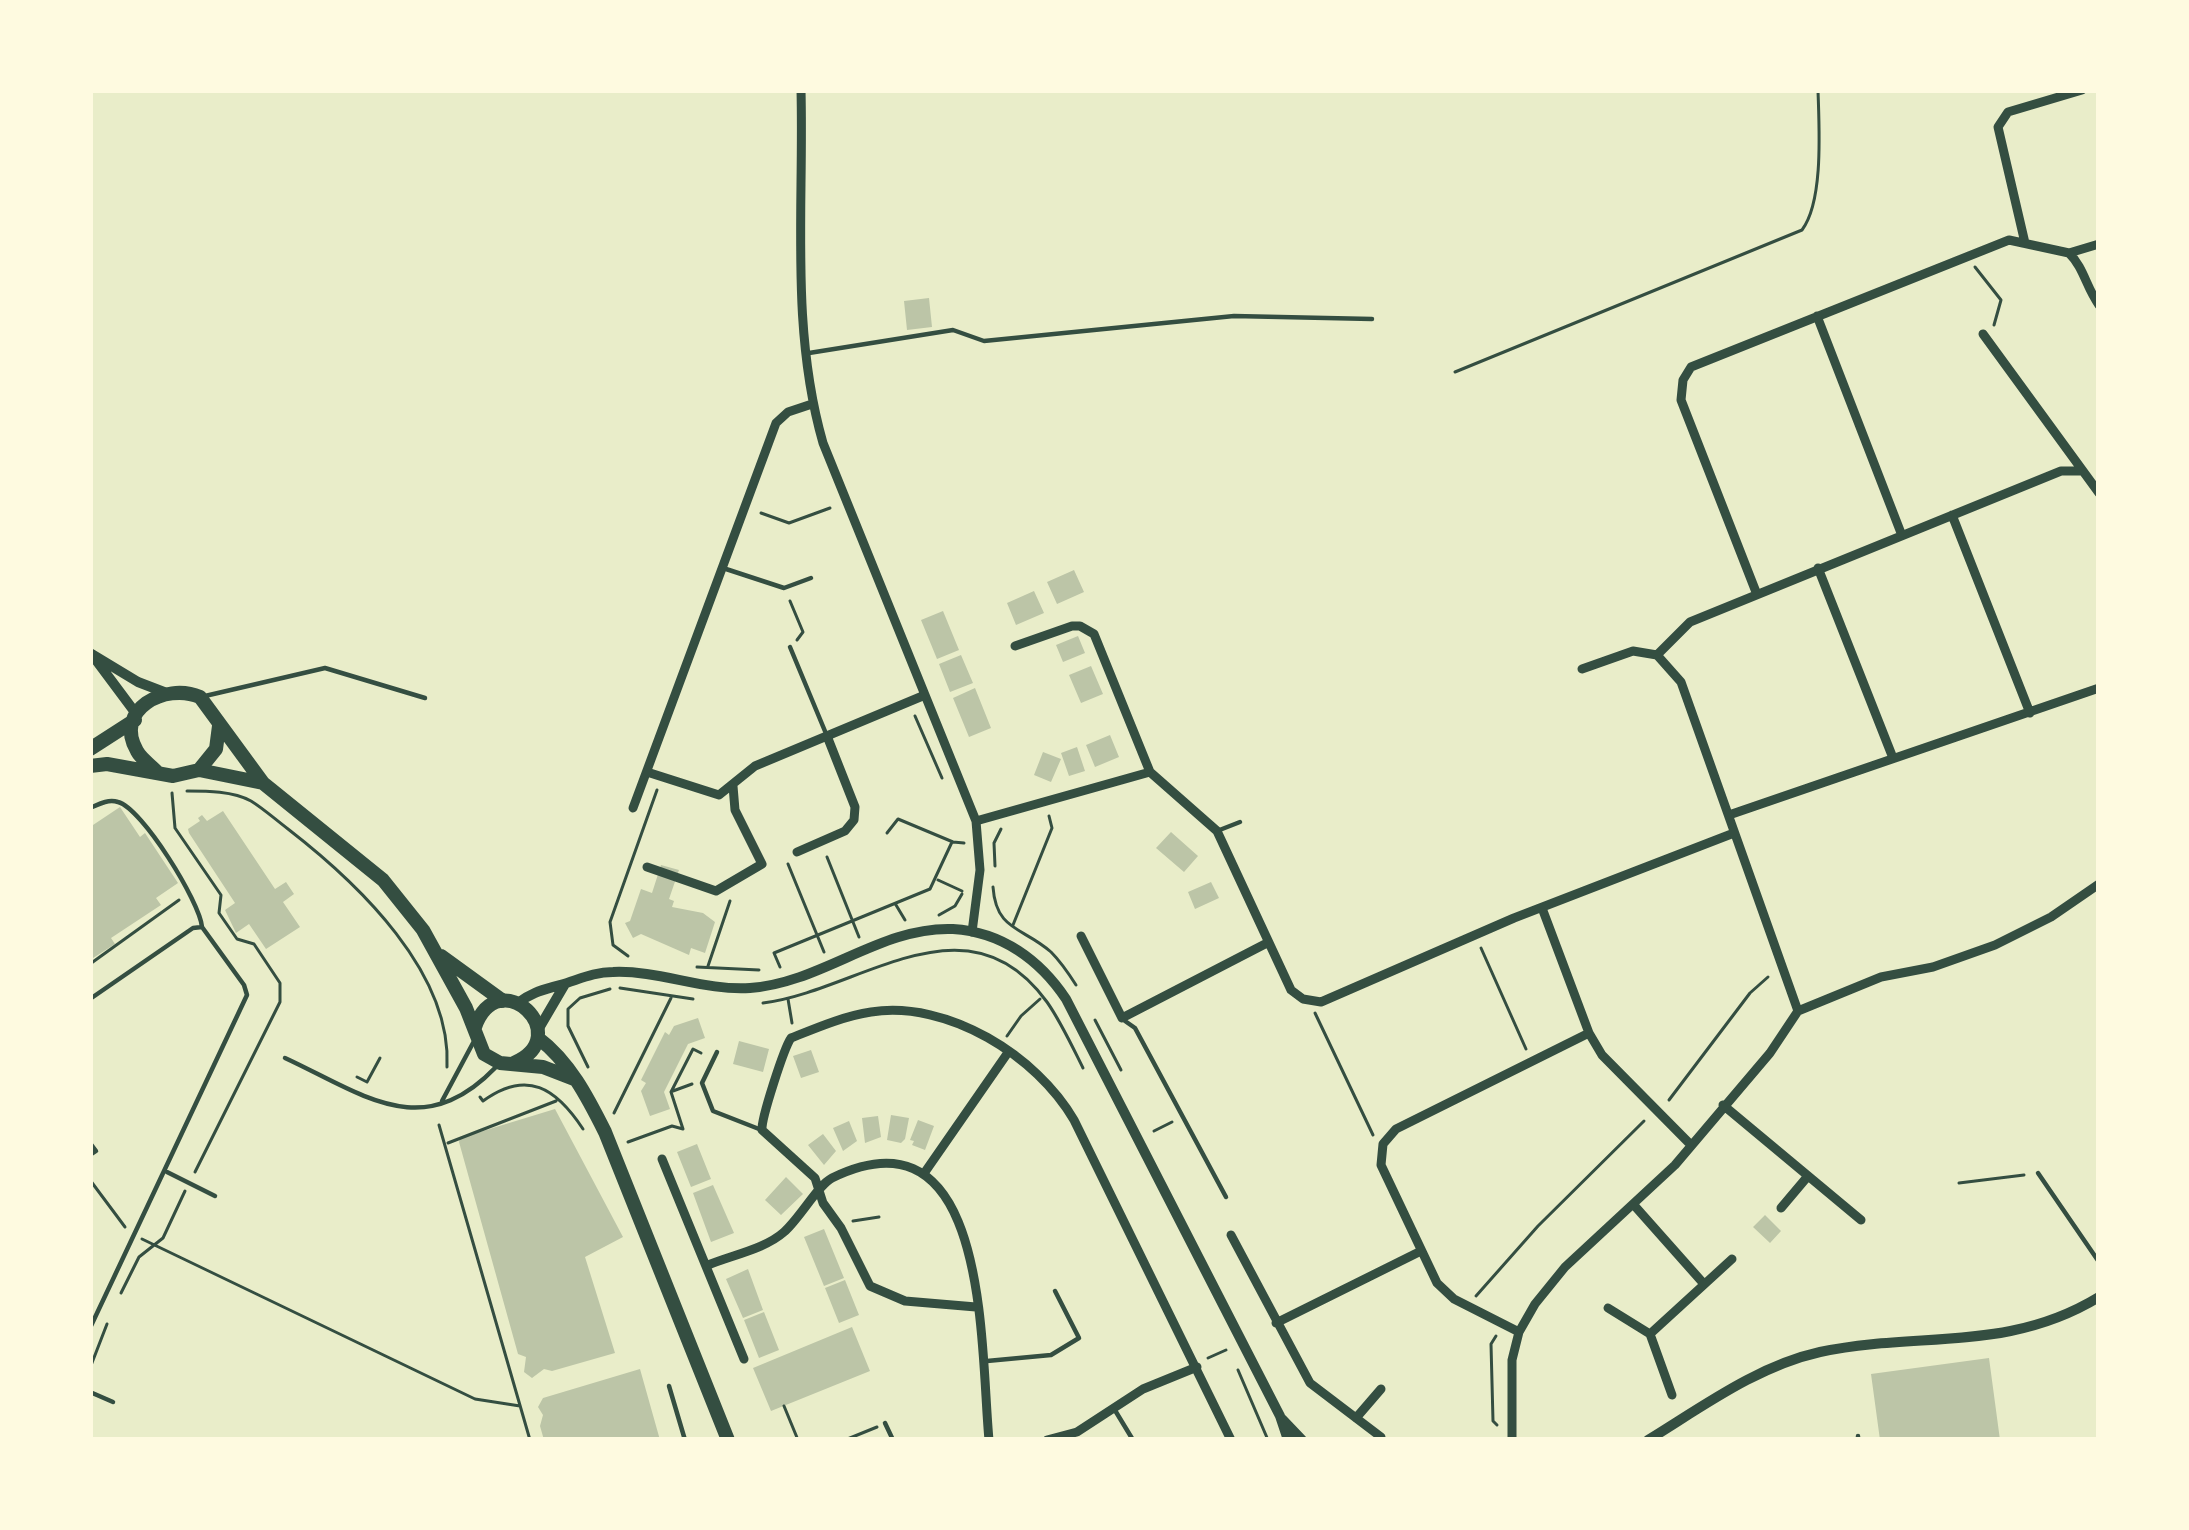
<!DOCTYPE html>
<style>
body{margin:0}
#map{position:relative;width:2189px;height:1530px;overflow:hidden;background:#e9edc9;font-family:Signika,sans-serif}
canvas{display:block}
.frame{position:absolute;inset:0;border:93px solid #fefae0;pointer-events:none}
</style>
<div id="map">
<canvas width="2189" height="1530"></canvas>
<div class="frame"></div>
</div>
<script>
const c = document.querySelector('canvas').getContext('2d');
c.lineJoin = 'round';
function fill(path, color) { c.fillStyle = color; c.fill(path, 'evenodd'); }
function strokePath(path, color, width, dash) { c.strokeStyle = color; c.lineWidth = width; c.lineCap = dash ? 'butt' : 'round'; c.setLineDash(dash || []); c.stroke(path); }
const building = new Path2D(`
 M929,298L932,327L907,330L904,301Z
 M1074,570L1084,592L1057,604L1047,582Z
 M1034,591L1044,613L1016,625L1007,603Z
 M943,611L959,650L937,659L921,620Z
 M1078,636L1085,653L1063,662L1056,645Z
 M961,655L973,683L950,692L939,664Z
 M1091,666L1103,694L1081,703L1069,675Z
 M975,688L991,728L969,737L953,698Z
 M1110,735L1119,757L1095,767L1086,745Z
 M1077,747L1085,771L1069,776L1061,753Z
 M1043,752L1061,759L1051,782L1034,775Z
 M120,807L140,837L145,833L178,883L156,898L161,905L111,938L115,944L90,960V827Z
 M223,811L275,889L286,882L294,894L283,902L300,927L266,949L249,924L236,933L225,910L235,903L189,833L188,829L200,821L198,818L202,815L207,821Z
 M1171,832L1198,856L1184,872L1156,848Z
 M661,865L679,870L669,899L674,901L672,907L703,913L715,922L705,953L691,948L689,955L641,934L633,938L625,923L630,921L641,889L652,893Z
 M1211,882L1219,898L1195,909L1188,892Z
 M698,1018L705,1038L688,1044L664,1092L670,1109L650,1116L641,1091L646,1083L641,1080L665,1032L669,1035L674,1026Z
 M739,1041L769,1049L763,1072L733,1064Z
 M811,1050L819,1072L801,1078L793,1056Z
 M555,1109L623,1237L585,1257L615,1353L552,1371L544,1369L532,1378L524,1372L526,1357L518,1354L459,1142L460,1138Z
 M891,1115L909,1118L905,1139L901,1143L887,1140Z
 M878,1116L881,1137L865,1143L862,1118Z
 M918,1120L934,1126L925,1150L912,1145L914,1141L910,1140Z
 M849,1121L857,1141L843,1151L833,1128Z
 M823,1134L836,1151L824,1165L808,1145Z
 M697,1144L711,1179L691,1187L677,1152Z
 M786,1177L803,1194L781,1215L765,1200Z
 M713,1185L734,1233L711,1242L693,1193Z
 M1765,1215L1781,1231L1770,1243L1753,1227Z
 M824,1229L844,1278L824,1286L804,1237Z
 M748,1269L763,1310L743,1318L726,1279Z
 M845,1280L859,1315L839,1323L825,1288Z
 M764,1312L779,1350L759,1358L744,1320Z
 M852,1327L870,1371L771,1411L753,1368Z
 M1989,1358L2000,1440H1880L1871,1374Z
 M640,1369L660,1440H544L540,1426L543,1415L538,1407L543,1398Z`);
const path = new Path2D(`
 M1975,267L2001,300L1994,325
 M1455,372L1802,230C1824,201 1819,126 1818,90
 M761,513L789,523L830,508
 M790,601L803,632L797,640
 M915,716L942,778
 M187,791C207,791 233,791 251,801C264,809 276,820 288,829C359,884 452,973 447,1067
 M172,793L175,828L221,895L219,913L237,939L254,944L280,983V1002L195,1172
 M887,833L898,819L953,842L964,843
 M827,857L859,937
 M788,864L824,952
 M995,866L994,843L1001,829
 M938,880L962,891
 M993,887C996,931 1023,927 1051,952C1060,961 1069,974 1076,985
 M896,905L905,920
 M939,915L955,906L962,894
 M1013,925L1052,828L1049,816
 M1481,948L1526,1049
 M628,956L613,945L610,922L657,790
 M90,964L179,900
 M708,966L730,901
 M697,967L759,970
 M780,967L774,953L930,889L952,842
 M620,988L693,999
 M788,999L792,1023
 M763,1003C860,991 967,891 1047,1002C1061,1022 1072,1046 1083,1068
 M1315,1013L1373,1135
 M1095,1020L1121,1070
 M1007,1036L1021,1016L1040,999
 M588,1067L568,1026V1009L580,998L610,989
 M357,1077L367,1082L380,1058
 M673,1091L692,1084
 M480,1097L483,1101C527,1069 556,1088 583,1129
 M1669,1100L1750,993L1768,977
 M614,1113L671,998
 M439,1125L530,1440
 M1154,1131L1172,1122
 M628,1142L672,1126L683,1129L671,1092L693,1049L701,1053
 M448,1143L556,1101
 M90,1180L125,1227
 M1959,1183L2024,1175
 M853,1221L879,1217
 M142,1239L475,1399L520,1406
 M121,1293L139,1257L163,1238L185,1191
 M1476,1296L1538,1226L1644,1121
 M1496,1336L1491,1344L1493,1421L1497,1425
 M1208,1358L1226,1350
 M90,1368L107,1324
 M1238,1370L1268,1440
 M784,1406L798,1440
 M845,1440L877,1427`);
const service = new Path2D(`
 M809,353L953,330L984,341L1234,316L1372,319
 M726,569L784,588L811,578
 M790,647L827,736
 M205,696L325,668L425,698
 M90,808C99,804 108,799 118,802C142,808 200,902 202,927
 M1217,831L1240,822
 M90,999L193,928L202,927L244,985L247,995L90,1328
 M1125,1021L1135,1028L1226,1197
 M717,1052L702,1083L713,1111L759,1129
 M285,1058C363,1094 422,1144 496,1067
 M442,1101L473,1043
 M90,1143L96,1151L90,1155
 M167,1172L215,1196
 M2038,1173L2099,1262
 M987,1361L1051,1355L1079,1338L1055,1291
 M669,1386L685,1440
 M90,1392L113,1402
 M1113,1407L1133,1440
 M885,1423L893,1440
 M1858,1436V1440`);
const minor = new Path2D(`
 M801,90C804,208 790,328 823,443L976,821L980,870L972,932
 M2025,243L1998,127L2008,112L2082,90
 M2069,253C2084,268 2086,287 2099,305
 M1817,316L1901,533
 M1983,334L2099,493
 M1952,515L2030,713
 M1818,568L1893,758
 M1756,592L1681,400L1683,380L1691,367L2009,240L2069,253L2099,244
 M1015,646L1072,626H1080L1094,634L1150,772L1217,831L1291,990L1303,999L1321,1002L1514,918L1734,833
 M1657,655L1690,622L2061,471H2083
 M1582,669L1633,651L1657,655L1681,682L1798,1011
 M647,772L719,795L755,766L925,695
 M633,808L776,423L788,412L812,404
 M1729,815L2099,688
 M976,821L1150,772
 M797,852L845,831L854,820L855,807L827,736
 M647,867L716,891L762,864L735,810L733,786
 M1542,908L1589,1033L1602,1055L1691,1145
 M1081,936L1122,1018L1267,943
 M1723,1105L1861,1220
 M662,1159L744,1359
 M925,1172L1009,1051
 M1633,1204L1704,1284
 M1781,1208L1808,1176
 M1231,1235L1310,1383L1381,1437
 M708,1265C732,1255 765,1249 784,1232C800,1218 818,1185 832,1178C990,1101 980,1347 989,1440
 M976,1307L905,1301L870,1286L841,1228L823,1203L815,1178L762,1130C761,1119 784,1048 791,1038C816,1028 844,1016 871,1012C948,1000 1037,1056 1074,1120L1231,1440
 M1608,1308L1650,1334L1672,1395
 M1276,1323L1419,1252
 M1519,1332L1454,1299L1437,1283L1381,1165L1383,1144L1396,1129L1589,1033
 M1650,1334L1732,1259
 M1356,1418L1381,1389
 M1047,1440L1077,1432L1143,1389L1197,1367
 M1512,1440V1360L1519,1332L1535,1304L1565,1267L1675,1165L1770,1053L1798,1011L1881,977L1933,967L1995,945L2051,917L2099,884`);
const tertiary = new Path2D(`
 M90,653L138,682L164,692
 M96,660L137,715
 M518,1003C532,992 543,990 560,985C578,980 593,972 613,972C659,970 704,991 750,988C822,983 881,926 953,929C1002,932 1040,960 1066,999L1280,1416L1288,1440
 M538,1030L565,984
 M1282,1419L1302,1440
 M1648,1440C1702,1407 1757,1366 1820,1352C1920,1331 2007,1353 2099,1297`);
const primary = new Path2D(`
 M90,749L135,720
 M90,766L107,764L173,776L199,770L263,783
 M199,770L216,749L219,726
 M158,773C152,766 141,759 137,751C113,710 165,682 200,697L263,783L383,880L423,930L466,1008L484,1054L500,1063L543,1067L574,1079
 M441,956L503,1001
 M475,1027C499,961 577,1036 514,1063
 M538,1038C569,1061 588,1098 605,1132L728,1440`);
fill(building, '#bcc5a7');
strokePath(path, '#344e41', 3);
strokePath(service, '#344e41', 4.5);
strokePath(minor, '#344e41', 9);
strokePath(tertiary, '#344e41', 10);
strokePath(primary, '#344e41', 14);
</script>
